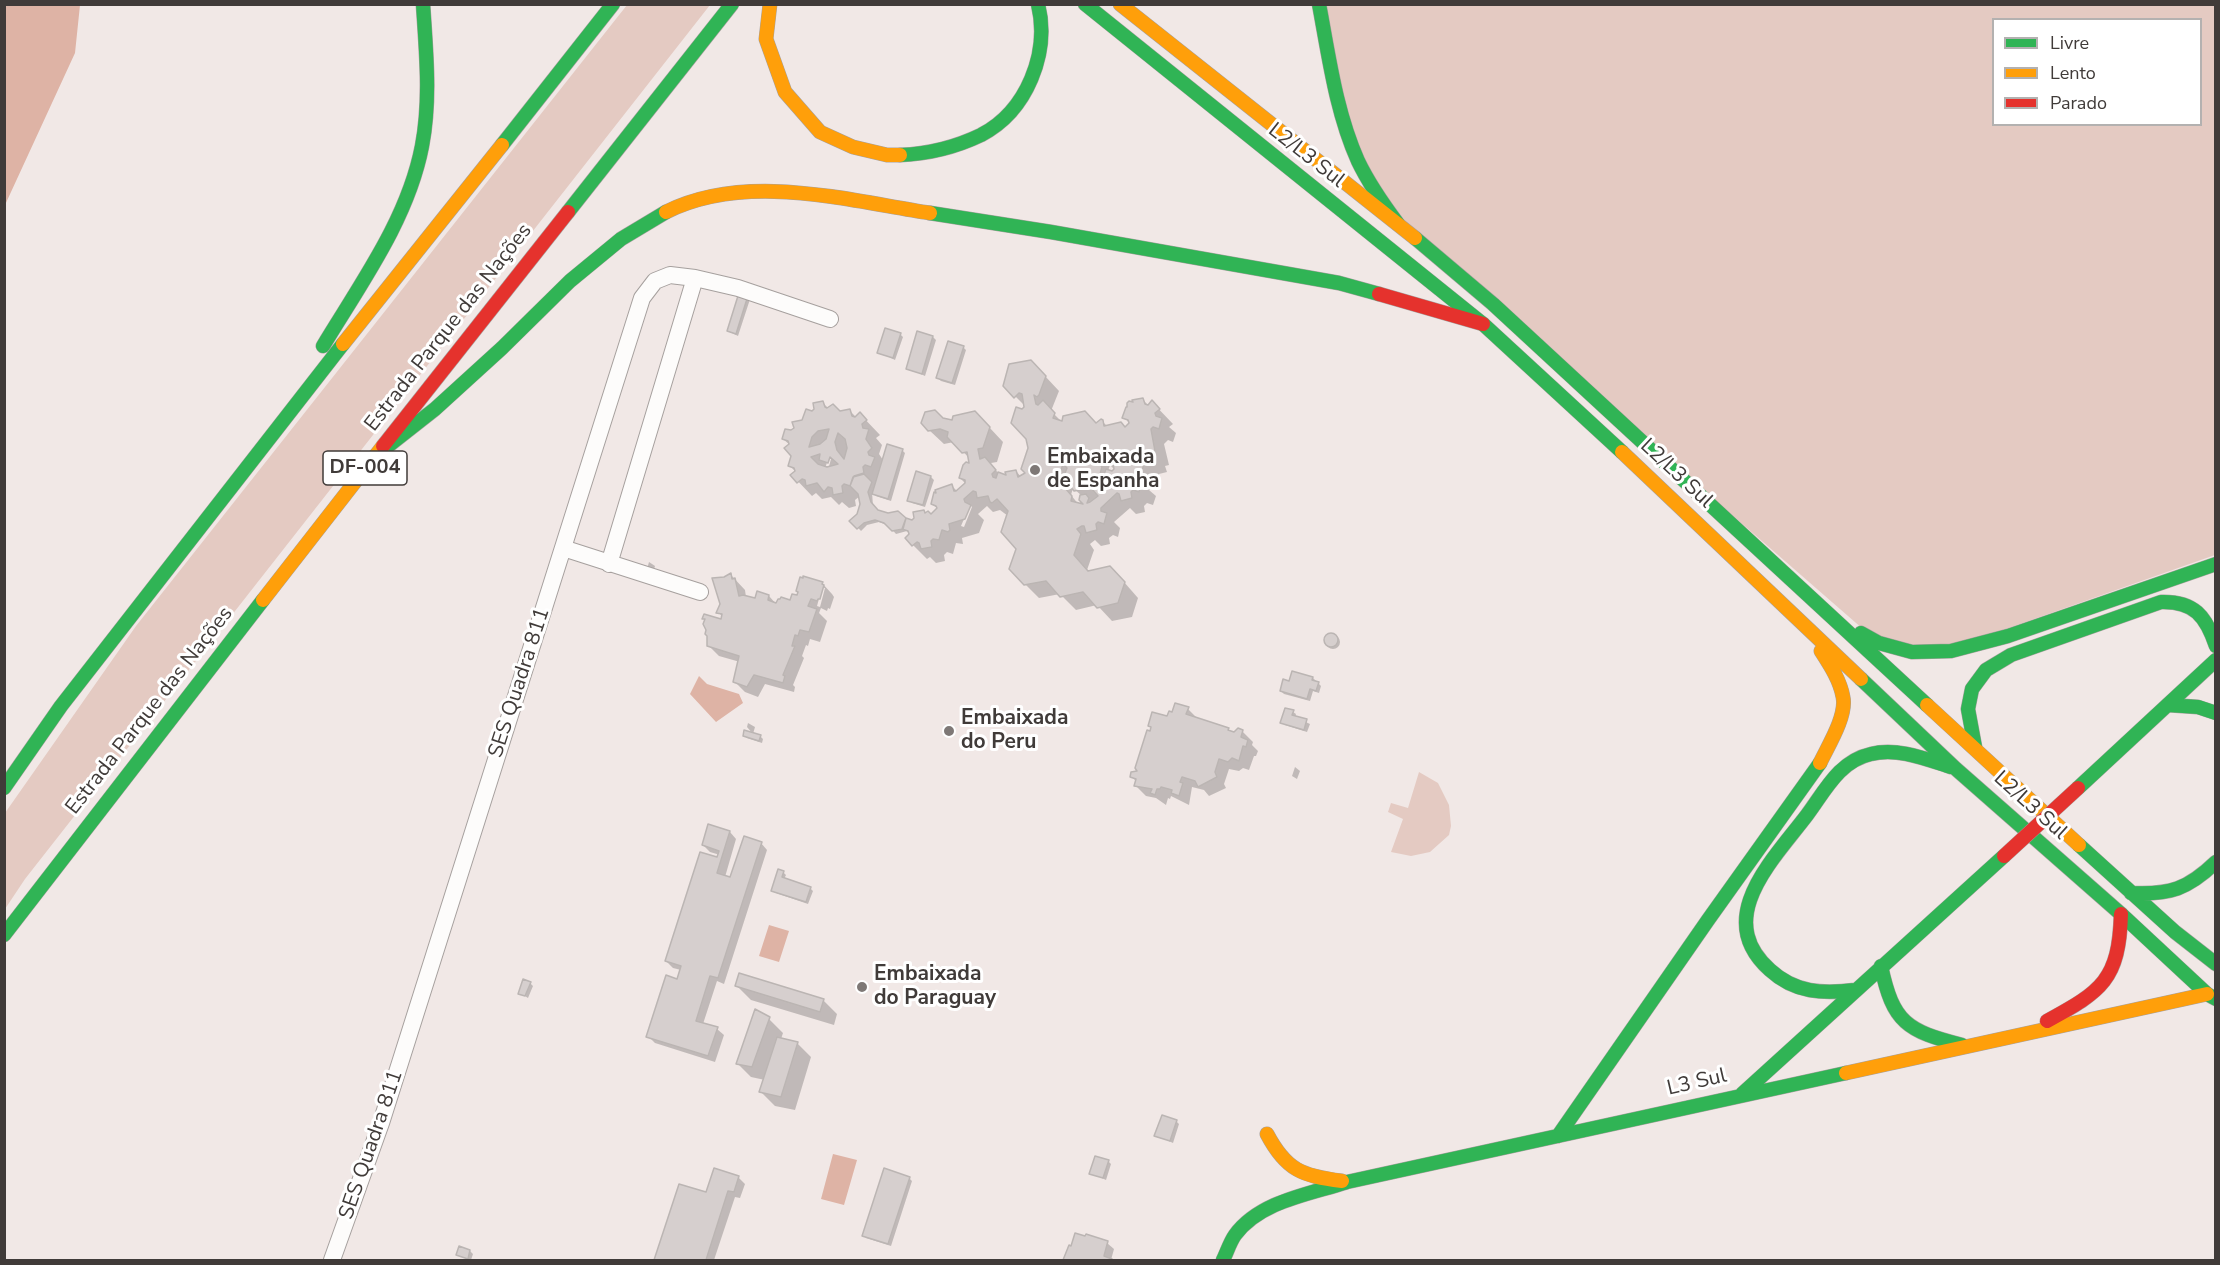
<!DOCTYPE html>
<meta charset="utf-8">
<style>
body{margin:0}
#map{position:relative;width:2220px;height:1265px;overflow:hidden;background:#f1e8e6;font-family:"Nunito Sans",sans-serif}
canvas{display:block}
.frame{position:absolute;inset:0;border:6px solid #403b39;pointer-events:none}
.legend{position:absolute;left:1992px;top:18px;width:210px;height:108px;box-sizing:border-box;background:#fff;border:2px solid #b3b1b0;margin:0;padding:8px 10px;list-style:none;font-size:18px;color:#403b39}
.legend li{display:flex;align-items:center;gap:12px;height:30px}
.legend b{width:30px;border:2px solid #b3b1b0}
</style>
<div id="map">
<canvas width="2220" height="1265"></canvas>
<div class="frame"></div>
<ul class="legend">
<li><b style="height:8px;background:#30b455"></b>Livre</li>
<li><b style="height:8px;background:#ff9f0a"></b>Lento</li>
<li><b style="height:8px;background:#e5322d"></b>Parado</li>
</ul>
</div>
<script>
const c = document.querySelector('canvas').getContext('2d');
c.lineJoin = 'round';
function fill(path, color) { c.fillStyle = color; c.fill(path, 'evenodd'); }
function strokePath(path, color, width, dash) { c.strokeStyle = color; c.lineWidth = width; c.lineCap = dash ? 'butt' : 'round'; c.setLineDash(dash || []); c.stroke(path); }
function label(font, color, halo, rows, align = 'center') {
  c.font = font + ' "Nunito Sans",sans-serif'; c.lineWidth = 6; c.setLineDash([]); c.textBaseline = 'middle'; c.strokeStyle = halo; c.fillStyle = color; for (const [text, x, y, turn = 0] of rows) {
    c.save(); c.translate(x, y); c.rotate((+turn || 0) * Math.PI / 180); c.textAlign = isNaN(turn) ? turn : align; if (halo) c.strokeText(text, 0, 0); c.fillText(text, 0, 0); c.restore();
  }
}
const green = new Path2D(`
 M627,5H710L25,879L5,909V813L136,626Z
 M1319,5H2215V555L1955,647L1879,643L1398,224L1352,145ZM1994,20H2200V124H1994Z
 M1419,772L1438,783L1449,805L1451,826L1449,835L1430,852L1411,856L1391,852L1403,819L1388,812L1391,803L1408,808Z`);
const water = new Path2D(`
 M5,4L80,5L75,53L5,205Z
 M699,676L707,684L739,694L743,703L716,722L690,694Z
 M769,925L789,931L779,962L759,956Z
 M833,1154L857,1160L844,1205L821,1199Z`);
const shadow = new Path2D(`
 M743,285L753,290L738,336L728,331Z
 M918,333L933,337L936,340L925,376L908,368Z
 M900,334L903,337L895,360L879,352Z
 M963,347L966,350L955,385L941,381L938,378Z
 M1045,376L1059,391L1051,411L1063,423L1097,425L1102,421L1108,427L1125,428L1130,424L1124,417L1143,400L1149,406L1152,402L1173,424L1169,427L1176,433L1173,442L1168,440L1164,444L1169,465L1165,466L1167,472L1159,474L1156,485L1149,490L1156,496L1153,505L1147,503L1144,506L1145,512L1136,514L1130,508L1114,522L1120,528L1118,537L1113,535L1109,538L1110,544L1101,546L1095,540L1090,544L1094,550L1087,570L1124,582L1138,598L1132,617L1112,621L1097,605L1076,610L1060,594L1039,598L1025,584L1018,549L1008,516L1000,510L993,512L987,506L978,514L984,520L979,533L962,538L963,544L956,543L953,554L947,552L944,555L945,561L936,563L930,557L927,559L913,545L907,538L910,535L907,531L896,534L889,526L879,522L867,525L861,531L852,521L858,515L861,504L860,496L855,500L856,506L849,508L842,502L839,505L831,497L822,499L816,493L812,496L792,475L796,472L790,466L793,455L790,445L783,439L822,402L829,409L840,413L850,411L856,417L860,414L880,435L876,438L882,445L879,454L883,460L902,450L905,453L891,501L876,496L872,492L873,506L878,511L912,522L923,511L931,516L938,509L932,504L952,486L958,492L966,484L960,478L972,466L970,459L954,442L944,444L929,430L943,419L989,427L1003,442L997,462L991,463L992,466L1000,475L1008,477L1016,471L1022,478L1027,474L1030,448L1023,410L1026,407L1004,385ZM828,459H831L828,470L825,469ZM1110,465L1115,470L1113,473L1108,471ZM1073,488L1082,496L1087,506L1079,505L1071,495ZM970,505L972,507L964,527L961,526Z
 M931,477L934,480L925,507L912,503L909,500Z
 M649,562L655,566L653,573L647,569Z
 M731,575L745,590L746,597L756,600L769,596L777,605L791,601L822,583L832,594L834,597L830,609L828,608L827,611L821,608L819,613L827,621L820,642L810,639L808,646L806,645L802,656L804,658L793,685L795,687L794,692L765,684L758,697L745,692L735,682L740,662L719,656L708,645L706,620L704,618L722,621L723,617L718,612L721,604L722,579ZM822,588H825L820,607L817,606Z
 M1326 642a7 7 0 1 1 14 0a7 7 0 1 1-14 0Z
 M1313,678L1321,686L1319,693L1313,691L1310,701L1284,694L1281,691L1290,683Z
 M1188,709L1199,720L1228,729L1232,733L1242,731L1253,742L1252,745L1258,751L1256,756H1254L1249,770L1243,768L1239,771L1229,769L1224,784L1226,788L1209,796L1204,790L1192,787L1189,805L1171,796L1170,799L1168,798L1166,805L1156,798L1146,796L1136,786L1137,782L1131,776L1140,772L1151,733L1168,718Z
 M1293,712L1296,714L1295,717L1310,724L1307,732L1285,725L1282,722Z
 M748,723L755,727L753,734L747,727Z
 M744,735L760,736L763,739L762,743L747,738Z
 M1295,767L1300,771L1297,779L1292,776Z
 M709,826L730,832L736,839L725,877L731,879L761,843L767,850L724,984L717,981L703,1024L717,1029L724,1035L715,1062L655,1043L648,1036L678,981L681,970L673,968L666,961L718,859L720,855L710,852L703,845Z
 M783,872L786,875L784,879L810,888L813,891L808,904L776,893L773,890Z
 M530,983L533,986L528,998L520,993Z
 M737,986L823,1000L837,1014L834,1025L751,1000Z
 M769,1019L783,1033L781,1039L797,1043L811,1057L795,1110L775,1106L761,1092L765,1080L751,1077L737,1063Z
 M1176,1121L1179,1124L1173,1143L1156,1135Z
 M1108,1161L1111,1164L1106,1180L1091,1173Z
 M738,1177L745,1184L740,1198L735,1197L714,1260H656L680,1186L707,1194Z
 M909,1178L912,1181L891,1246L866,1238L864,1235Z
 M1107,1243L1114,1249L1111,1260H1065L1070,1246Z
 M470,1251L473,1254L471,1260L458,1255Z`);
const building = new Path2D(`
 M742,283L751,286L736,334L727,331Z
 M885,328L901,333L893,358L877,353Z
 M917,331L933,336L922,374L906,369Z
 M948,341L964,346L952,383L936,378Z
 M1031,360L1046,376L1039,395L1037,397L1034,395L1036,404L1038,405L1043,400L1055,413L1053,418L1062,421L1063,416L1085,411L1096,423L1101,419L1103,420L1104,426L1121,422L1125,427L1129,423L1128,420L1122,418L1126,407H1127V403L1129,401L1133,402L1132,400L1143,398L1145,404L1148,405L1152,400L1160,409L1155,413L1156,416L1162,418L1159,429L1153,427L1151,429L1155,451L1152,452L1153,458L1145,460L1142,471L1136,476V479L1142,481L1139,492L1133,490L1131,492L1132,498L1121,501L1119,494L1117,493L1101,508V511L1107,513L1104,524L1098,522L1096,524L1097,530L1086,533L1084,526H1082L1077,529L1081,534L1074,555L1088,571L1110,566L1125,582L1118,603L1097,608L1083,592L1060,597L1046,581L1024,585L1009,569L1016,549L1001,532L1008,511L997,499L992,503L990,502L988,496L977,498L976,492L973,491L964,499L965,502L971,505L965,519L949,524L950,530L948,532L942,530L939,540L933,539L931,541L932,547L921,549L919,543L917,542L912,546L905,538L909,534L908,531L902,529L906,518L912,520L914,518L913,512L924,510L925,513L928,511L931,514L937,508L936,506L931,504L934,492L936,493L935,490L952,484L954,491H956L965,483V480L959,478L963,465L966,462L969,463L967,452L962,453L947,437L948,432L940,429L928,431L921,423L925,412L935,410L943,418L952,420L953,416L975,411L990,427L983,448L978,449L980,459L985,457L996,470L992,474L993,477L996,478L998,472L1006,475L1005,472L1016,470L1018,477L1025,473L1021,469L1028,448L1026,439L1011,423L1016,407L1022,409L1024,407L1022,394L1019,393L1014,398L1003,386L1009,364ZM1096,452L1107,465L1113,463L1114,469L1112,471L1106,469L1102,480L1108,482L1109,485L1105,489L1098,481L1102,467L1094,457ZM1063,464L1067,468L1063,478L1074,491L1091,488L1098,496L1090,502L1087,503L1089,498L1086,494L1080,495L1079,500L1083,504L1071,501L1072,496L1058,480Z
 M823,401L825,407L827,408L833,404L840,411L850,409L852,416L855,417L860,412L867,420L862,424L863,428L869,429L866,439L872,448L868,452L869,455L875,457L871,467L865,465L863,467L864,473L854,476L850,486L844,484L842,486L843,493L833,495L832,488L828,487L824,492L817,483L806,486L805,480L802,479L797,483L790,475L795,471L794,468L788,466L791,456L784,448L789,444L788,441L782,439L785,429L791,430L794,428L792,422L802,420L806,409L812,411L814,409L813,403ZM829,429L826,439L820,444L809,447L812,437L818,431ZM838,433L845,439L847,448L844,459L837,450L835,442ZM820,454L819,460L828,463L830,457L838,464L827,467L818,464L811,457Z
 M887,444L903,449L888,499L872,494Z
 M916,471L931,476L923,505L907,501Z
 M864,474L872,482L868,492L871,502L878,510L888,513L898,511L906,518L903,529L892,531L884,523L875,520L864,523L857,529L849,521L857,514L860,504L858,494L850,486L853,477Z
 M731,573L732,579L735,578L739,596L743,595L755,598L757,591L769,595L768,600L776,603L778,599H780L781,597L790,600L792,594L797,595L798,592L796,591L800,577L803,578V576L823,582L822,584L824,585L820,599H818L817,601L811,599L808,606L817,609L809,632L800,630L798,636L795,635L792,646H795L783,675L785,676L783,683L754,675L747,687L733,682L739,656L707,646V636L705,634L706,630L703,624L705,619H702L704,614L721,619L722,614L716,613L720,604L712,578L724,577Z
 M1324 640a7 7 0 1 1 14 0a7 7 0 1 1-14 0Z
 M1292,671L1313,677L1312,680L1319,682L1316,691L1310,689L1307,699L1280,691L1283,679L1289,681Z
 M1175,703L1189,707L1186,714L1229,728L1228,730L1234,732L1238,728L1243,730L1241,737L1248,740L1246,747L1243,746L1239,761L1232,758L1228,762L1219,759L1215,772L1217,777L1198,787L1195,781L1182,777L1180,782L1183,783L1179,796L1171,793L1172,790L1161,787L1160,789H1157L1155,795L1150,793L1152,789L1134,786L1136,779L1130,777L1131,772L1137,771L1135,768L1147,730L1150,731L1151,727L1148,726L1152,712L1167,716L1169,711L1172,712Z
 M1285,708L1294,710L1292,715L1307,719L1304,730L1280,723Z
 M744,730L761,735L759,741L743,736Z
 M708,824L730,831L717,873L730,877L744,836L762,842L718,978L710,976L696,1021L718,1027L708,1056L646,1037L666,975L677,979L681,966L665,961L700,852L717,857L719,851L702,845Z
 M778,869L784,871L782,877L811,887L806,902L771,891Z
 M739,973L824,999L820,1012L735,986Z
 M523,979L531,982L525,996L518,994Z
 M755,1009L770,1017L752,1067L736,1064Z
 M777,1037L798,1042L781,1097L759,1092Z
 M1162,1115L1177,1120L1170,1141L1154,1136Z
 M1095,1156L1109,1160L1103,1178L1089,1174Z
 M714,1168L739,1176L734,1192L728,1191L706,1260H654L679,1184L706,1192Z
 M884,1168L910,1177L888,1244L862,1236Z
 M1075,1233L1085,1236L1086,1234L1108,1241L1104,1256L1112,1259L1111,1260H1063L1069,1245L1071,1246Z
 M459,1246L470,1250L468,1259L456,1255Z`);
const street = new Path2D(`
 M563,548L700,592
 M609,564L695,278
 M332,1260L381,1123L642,298L655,281L670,275L695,278L738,288L830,319`);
const fast = new Path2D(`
 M1085,4L1483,324L1622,452
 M1319,4C1329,57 1336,112 1358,161C1369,184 1383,204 1398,224
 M502,145L613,4
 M900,155C927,154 956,147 981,135C1027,111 1050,53 1038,4
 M568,212L732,4
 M930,213L1051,232L1339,283L1379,294
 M1415,238L1493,304L1927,705
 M323,346C361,283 408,219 422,146C431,99 426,51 423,4
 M374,457L435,409L502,348L570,281L621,239L666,212
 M1861,633L1879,643L1912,652L1951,651L2008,636L2216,564
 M1861,679L1956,769L2121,914L2207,994L2216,999
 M2168,705L2198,707L2216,713
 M1975,747L1968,709L1972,689L1986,670L2011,655L2161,602C2194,601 2206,616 2216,646
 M4,788L61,706L343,344
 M2078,788L2216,660
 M2079,845L2175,932L2216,964
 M2131,893C2170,895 2188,889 2216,862
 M4,935L263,600
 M1881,966C1893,1023 1907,1031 1962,1045
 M1855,990C1823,994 1795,993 1770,970C1712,918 1773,860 1807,815C1825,791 1839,761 1871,754C1897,747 1926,759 1951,767
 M1742,1094L2004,856
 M1558,1136L1708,920L1820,763
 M1223,1260C1227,1252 1230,1242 1235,1235C1260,1201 1310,1194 1347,1182L1846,1073`);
const slow = new Path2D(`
 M770,4L766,39L785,92L820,132L853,147L887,155H900
 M1120,4L1415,238
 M666,212C746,172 845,200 930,213
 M343,344L502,145
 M1622,452L1861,679
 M263,600L383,446
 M1927,705L2079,845
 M1820,763C1828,746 1847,716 1843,697C1840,680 1830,665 1821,651
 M1846,1073L2207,994
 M1267,1134C1286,1170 1302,1176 1342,1181`);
const jam = new Path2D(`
 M1379,294L1483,324
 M383,446L568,212
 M2047,1021C2102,991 2119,980 2121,914`);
const jamBridge = new Path2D(`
 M2004,856L2078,788`);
const markers = [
 [1035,470,6,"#7e7876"],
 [949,731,6,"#7e7876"],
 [862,987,6,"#7e7876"]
];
const shields = [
 [365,468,84]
];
const shieldNames = [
 ["DF-004",365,468]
];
const streetNames = [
 ["L2/L3 Sul",1306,156,38],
 ["Estrada Parque das Nações",449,328,-52],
 ["L2/L3 Sul",1676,474,43],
 ["SES Quadra 811",520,683,-72],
 ["Estrada Parque das Nações",150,711,-52],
 ["L2/L3 Sul",2030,806,42],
 ["L3 Sul",1697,1083,-13],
 ["SES Quadra 811",372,1145,-71]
];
const poiNames = [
 ["Embaixada",1047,458],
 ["de Espanha",1047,482],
 ["Embaixada",961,719],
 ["do Peru",961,743],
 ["Embaixada",874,975],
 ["do Paraguay",874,999]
];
fill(green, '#e4cac2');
fill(water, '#deb3a5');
fill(shadow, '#0003');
fill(building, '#d6cfce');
strokePath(building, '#bbb5b3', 1.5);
strokePath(street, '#a6a09e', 18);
strokePath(fast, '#a6a09e', 15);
strokePath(slow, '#a6a09e', 15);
strokePath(jam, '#a6a09e', 15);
strokePath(street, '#fdfcfb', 16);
strokePath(fast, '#30b455', 14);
strokePath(slow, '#ff9f0a', 14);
strokePath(jam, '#e5322d', 14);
strokePath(jamBridge, '#a6a09e', 15, []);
strokePath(jamBridge, '#e5322d', 14);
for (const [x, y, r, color] of markers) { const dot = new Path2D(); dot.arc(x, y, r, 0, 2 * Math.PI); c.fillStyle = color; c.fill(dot); strokePath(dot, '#fff', 2); }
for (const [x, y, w] of shields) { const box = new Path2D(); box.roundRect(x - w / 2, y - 17, w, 34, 4.5); c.fillStyle = '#fff'; c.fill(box); strokePath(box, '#403b39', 1.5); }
label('bold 20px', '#403b39', null, shieldNames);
label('21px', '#403b39', '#fff', streetNames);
label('bold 21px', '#403b39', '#fff', poiNames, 'left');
</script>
